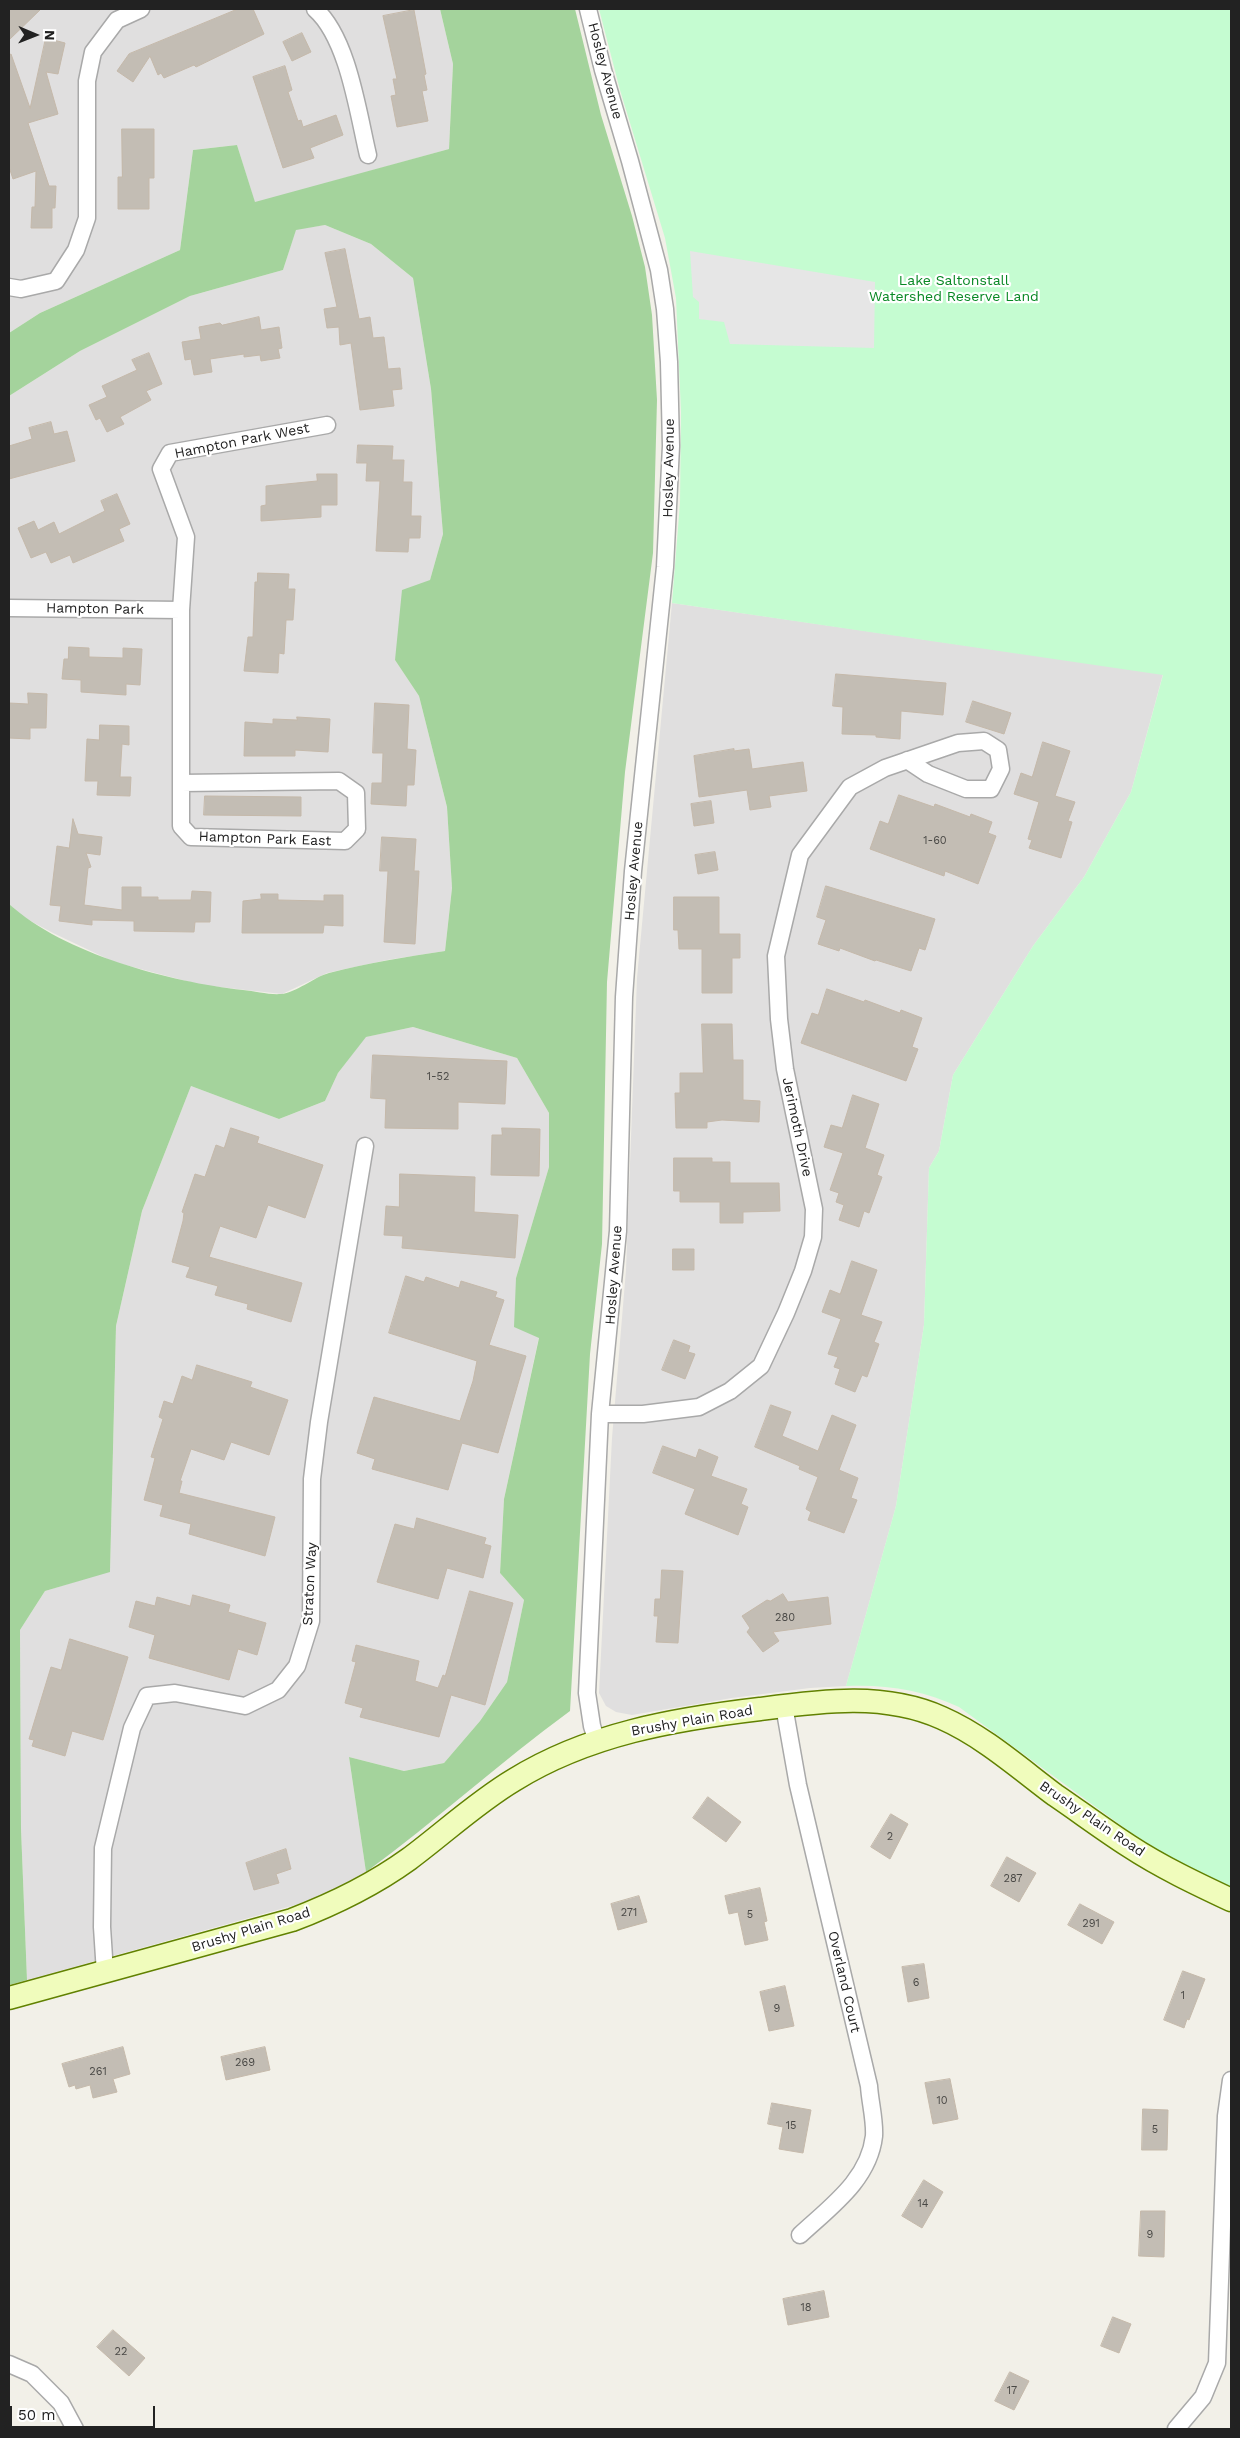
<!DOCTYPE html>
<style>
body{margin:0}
#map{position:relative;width:1240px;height:2438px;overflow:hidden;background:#f2f0e8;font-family:"Work Sans",sans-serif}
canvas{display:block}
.frame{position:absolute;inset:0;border:10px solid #222;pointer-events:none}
.north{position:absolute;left:10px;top:10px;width:50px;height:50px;-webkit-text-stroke:4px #fff;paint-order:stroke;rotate:91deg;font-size:14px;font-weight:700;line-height:20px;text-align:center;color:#222}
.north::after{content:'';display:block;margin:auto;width:18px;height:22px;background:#222;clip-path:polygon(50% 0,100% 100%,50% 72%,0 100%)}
.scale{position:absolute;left:10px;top:2406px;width:145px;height:22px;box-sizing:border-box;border:2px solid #222;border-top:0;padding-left:6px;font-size:15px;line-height:18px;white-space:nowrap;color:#222;-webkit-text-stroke:4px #fff;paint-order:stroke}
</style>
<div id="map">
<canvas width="1240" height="2438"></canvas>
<div class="frame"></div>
<div class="north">N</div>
<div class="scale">50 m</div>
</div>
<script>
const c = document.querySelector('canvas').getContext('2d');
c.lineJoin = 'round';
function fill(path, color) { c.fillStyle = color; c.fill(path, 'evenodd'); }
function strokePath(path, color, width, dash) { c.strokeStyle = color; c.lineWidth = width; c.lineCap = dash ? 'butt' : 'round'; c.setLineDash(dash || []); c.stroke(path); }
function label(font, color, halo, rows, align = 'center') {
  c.font = font + ' "Work Sans",sans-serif'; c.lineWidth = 4.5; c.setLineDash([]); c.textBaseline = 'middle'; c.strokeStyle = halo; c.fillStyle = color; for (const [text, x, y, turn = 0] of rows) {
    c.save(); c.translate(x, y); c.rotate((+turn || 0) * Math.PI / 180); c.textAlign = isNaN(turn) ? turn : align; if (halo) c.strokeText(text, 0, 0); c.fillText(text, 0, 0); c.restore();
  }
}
const residential = new Path2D(`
 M9,9H440L453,64L449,149L255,203L237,145L193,150L180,250L40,313L9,333Z
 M325,225L371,244L413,278L431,389L443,534L430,580L395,660L419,696L447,807L452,888L445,951L387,960L327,973L282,994L201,985L114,962L53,933L23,917L9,904V396L80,351L190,296L283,270L296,229Z
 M672,603L1163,674L1131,792L1084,877L1033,946L953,1075L939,1151L929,1168L924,1325L896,1506L846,1686L810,1688L732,1698L632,1715L616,1712L606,1706L599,1693L612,1438L626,1270L637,978Z
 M413,1027L517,1058L549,1113V1167L516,1278L539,1337L504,1499L500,1573L524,1600L507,1682L480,1721L444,1763L404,1771L349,1757L366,1872L320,1898L27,1980L21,1829L20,1630L45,1591L110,1571L116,1326L142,1211L191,1086L279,1119L325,1101L338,1073L365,1037Z`);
const forest = new Path2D(`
 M440,9H575L601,115L632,216L645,267L652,315L657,400L653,553L625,772L607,982L602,1244L590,1354L570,1711C500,1762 436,1821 366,1872L349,1757L404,1771L444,1763L480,1721L507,1682L524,1600L500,1573L504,1499L539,1338L514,1327L516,1278L549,1167V1113L517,1058L413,1027L366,1037L338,1073L325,1101L279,1119L191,1086L142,1211L116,1326L110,1572L45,1591L20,1630L21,1829L27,1980L9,1985V904C64,954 170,982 243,990C255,991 269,995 281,994C296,993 314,977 329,973C367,963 406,957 445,951L452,888L447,807L419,696L395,660L402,590L430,580L443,534L431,389L413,278L371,244L325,225L296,230L283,270L190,296L80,351L9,396V333L40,313L180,250L193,150L237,145L255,202L449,149L453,64Z`);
const park = new Path2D(`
 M599,9H1231V1887L1168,1856L1130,1832L959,1707C924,1690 884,1684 846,1686L896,1506L924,1325L929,1168L939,1151L953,1075L1033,946L1084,877L1131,792L1163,675L672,603L680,503L681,412L676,298L665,238L620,90Z`);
const parking = new Path2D(`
 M690,251L875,282L874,348L730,344L724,322L699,319V302L693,297Z`);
const building = new Path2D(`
 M9,9H41L9,40Z
 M238,9H253L264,34L196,67L194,65L164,78L161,73L158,75L150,56L133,82L117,71L129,54Z
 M414,10L426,74L424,75L427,90L422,91L428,121L397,127L391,96L396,95L393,79H397L383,16Z
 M302,33L311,52L292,61L283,42Z
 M46,38L65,43L58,74L46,72L58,114L28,123L49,186H56L55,208H52V228H31L32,207H35L36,171L13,179L9,167V55L11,54L30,108Z
 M285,66L292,90L288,92L298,121L301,120L303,127L336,115L343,135L310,148L314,158L283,168L253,77Z
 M122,129H154V178H149V209H118V177H122Z
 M345,249L359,319L370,317L373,338L384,337L388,369L400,368L402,389L392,390L394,406L360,410L351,343L340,345L339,327L327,328L324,309L337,307L325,253Z
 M259,317L261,330L279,327L282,348L278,349L280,358L261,361L260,355L244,357V354L210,359L212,372L194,375L191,359L185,360L182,342L201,339L199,327L220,323L222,325Z
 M149,353L162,384L146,391L151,400L120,417L124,424L107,432L100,418L96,420L89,405L107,397L102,386L137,370L132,360Z
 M51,422L54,434L67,431L75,461L9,479V446L32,439L29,428Z
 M358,445L393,446L392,460H404L403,482H412L411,516H421L420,538H409L408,552L376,551L380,481H366L367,463H357Z
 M317,474H337V505H321V517L261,521V506L266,505V486L317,481Z
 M117,494L130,524L119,529L124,541L73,563L70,555L51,563L46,552L31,558L18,528L34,521L38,530L54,522L59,534L105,511L101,501Z
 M258,573L289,574L288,589H295L293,620H286L284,654L279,653L278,673L244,671L248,637H253L255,582H257Z
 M69,647L89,648V657L123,658V648L142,649L140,685L126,684V695L81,692V680L62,679L64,659H68Z
 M836,674L946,683L943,715L901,711L900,739L876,737V735L842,734L843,707L833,706Z
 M28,693L47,694L46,728H30V739L9,738V703L28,704Z
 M973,701L1011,713L1004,734L966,722Z
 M375,703L409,705L407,749L416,750L414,785H407L406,806L371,804L372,783H382L383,753H373Z
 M297,717L330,719L328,752L295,750V756H244L245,722L273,724V719L297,720Z
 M100,725L129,726V745L122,744L120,777H131L130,796L97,795L98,781H85L87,739L99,740Z
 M1043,742L1070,751L1055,796L1075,802L1068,821L1072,822L1061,858L1029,848L1032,840L1028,839L1039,802L1014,794L1021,773L1032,777Z
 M734,749V751L749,749L752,769L803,762L807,791L769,796L771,807L750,810L747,790L699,797L694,756Z
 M899,795L934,807L935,804L970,817L971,814L992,822L988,833L996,836L978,884L945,871L944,876L870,849L880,821L888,824Z
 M205,796L301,797V816L204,815Z
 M711,801L714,823L694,826L691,804Z
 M73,819L78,834L102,837L100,855L86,853L91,867L88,868L84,905L122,910V887H141V897H158V900H191L192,891L211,892L210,922H195L194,932L134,931V921L92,920V925L59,921L61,906L50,905L57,846L69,848Z
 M382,837L416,839L414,871H419L415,944L384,942L388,871H380Z
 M715,852L718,870L698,874L695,855Z
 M826,886L935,919L925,950L919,948L911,971L876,960L875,961L840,948L839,951L818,944L826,920L817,917Z
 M261,894H278V900L324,901V895H343V926L324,925L323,933H242L243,901L261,899Z
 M674,897H719V934H740V958H732V993H702V949H679L678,930H674Z
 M827,989L864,1002L865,1000L900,1013L901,1010L922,1018L912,1047L918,1049L906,1081L801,1043L812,1013L818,1015Z
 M702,1024H732L733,1060H743V1100L760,1101L759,1122L722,1120L707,1122V1128H676L675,1093H680V1073H703Z
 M373,1055L507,1061L505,1104L458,1102V1129L385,1128L386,1099L371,1098Z
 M853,1095L879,1104L865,1148L884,1155L877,1175L882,1177L869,1213L864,1211L859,1227L839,1220L844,1205L836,1202L839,1193L830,1190L843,1153L824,1147L831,1125L842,1128Z
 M231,1128L259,1137L257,1143L323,1165L305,1218L268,1205L256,1238L220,1226L209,1257L302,1283L291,1322L247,1309L248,1304L215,1295L218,1286L186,1277L190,1267L172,1262L183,1221L184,1213L182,1212L195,1174L205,1177L216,1145L224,1148Z
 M502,1128L540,1129L539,1176L491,1175L492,1135H502Z
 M674,1158H712V1162H730V1183H779L780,1211L743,1212V1223H720V1202H680V1191H674Z
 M400,1174L475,1177L474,1212L518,1215L515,1258L402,1248L403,1236L384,1235L386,1206L399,1207Z
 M673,1249H694V1270H673Z
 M852,1261L877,1270L861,1315L882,1322L874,1342L879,1344L867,1377L862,1375L855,1392L835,1384L840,1369L834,1367L838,1357L828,1354L841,1319L822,1312L830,1290L840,1294Z
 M406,1276L424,1282L426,1277L459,1288L461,1281L497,1292L495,1297L504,1300L489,1345L526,1356L498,1453L462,1443L448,1490L372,1469L375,1459L357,1453L374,1397L460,1421L473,1381L477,1361L389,1333Z
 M674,1340L690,1346L688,1352L695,1354L685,1379L662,1370Z
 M197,1365L252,1382L250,1387L288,1400L269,1455L231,1442L224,1460L191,1449L180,1481H182L179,1493L275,1517L265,1556L189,1534L191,1524L160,1516L163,1505L144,1500L155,1458L151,1457L163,1419L159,1417L164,1401L173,1404L182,1376L192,1380Z
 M771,1405L791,1412L782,1436L818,1451L832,1415L856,1425L839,1470L858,1478L851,1498L857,1500L844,1533L808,1520L811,1512L806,1509L818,1477L799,1469L800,1466L755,1447Z
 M663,1446L696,1458L699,1449L718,1457L711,1476L747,1489L741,1504L748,1507L738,1535L685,1514L695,1489L653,1473Z
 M417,1518L486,1538L484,1544L491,1546L483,1578L447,1568L438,1599L377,1582L395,1524L414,1529Z
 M662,1570L683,1571L678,1643L656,1642L658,1616H654L655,1599H660Z
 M470,1591L513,1603L485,1705L451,1695L439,1737L360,1717L363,1708L345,1703L356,1662L352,1661L356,1645L419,1661L415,1681L438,1688L443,1675L445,1676Z
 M783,1594L788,1602L828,1597L831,1624L773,1632L779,1641L763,1652L747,1632L750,1628L742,1616L767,1600L770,1601Z
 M193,1595L230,1605L228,1612L266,1623L257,1655L238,1649L229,1680L149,1658L155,1635L129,1627L136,1601L155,1606L157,1597L190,1606Z
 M70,1639L128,1657L103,1740L72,1731L65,1756L32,1746L34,1740L29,1739L51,1667L61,1670Z
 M708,1797L741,1822L726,1842L693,1818Z
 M891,1814L908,1824L890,1859L871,1847Z
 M286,1849L291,1869L276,1874L279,1883L254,1890L246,1863Z
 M1007,1857L1036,1873L1019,1902L991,1886Z
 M760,1888L767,1921L764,1922L768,1940L745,1945L738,1912L729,1914L725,1896Z
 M639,1896L647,1922L618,1930L611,1904Z
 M1080,1904L1114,1922L1102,1944L1068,1925Z
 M924,1964L929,1998L908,2002L902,1967Z
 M1183,1971L1205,1979L1189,2020L1187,2019L1184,2028L1164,2020Z
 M785,1986L794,2026L769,2031L760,1992Z
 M123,2047L130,2074L113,2079L117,2092L93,2098L90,2085L76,2089L75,2085L69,2087L62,2064Z
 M265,2047L270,2070L226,2080L221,2057Z
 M950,2079L958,2119L933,2124L925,2083Z
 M772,2103L811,2110L803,2153L779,2149L783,2127L768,2124Z
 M1143,2109L1168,2110L1167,2150H1142Z
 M924,2180L943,2192L922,2228L902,2216Z
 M1141,2211H1165L1164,2257L1139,2256Z
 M824,2291L829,2317L788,2325L783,2299Z
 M1113,2317L1131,2324L1119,2353L1101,2346Z
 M113,2330L145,2358L129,2376L97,2347Z
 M1010,2372L1029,2381L1014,2410L995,2401Z`);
const minor = new Path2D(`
 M315,9C348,38 358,113 368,155
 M588,9L603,70L630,161L659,270L665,309L669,362L671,446L665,567L633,871L624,997L618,1231L600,1414L587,1693L592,1726L597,1742
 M9,287L21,289L56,281L76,250L87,218V81L93,52L117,20L141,9
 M9,608L181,610
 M181,783L339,781L356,793L357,829L345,841L191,837L181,826V610L186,537L161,469L170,453L327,425
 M600,1414H643L699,1407L730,1391L761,1366L786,1313L803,1271L813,1237L814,1209L785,1069L779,1019L776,956L800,855L850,787L885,768L958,743L984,741L998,750L1001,769L991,789H966L928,774L907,760
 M784,1706L798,1785L869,2086C870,2102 875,2120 874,2136C869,2180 830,2207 800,2235
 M105,1973L102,1927L103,1848L132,1728L147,1696L175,1693L245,1706L278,1690L297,1666L311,1621L312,1479L319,1422L365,1146
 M9,2364L32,2374L61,2403L75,2429
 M1176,2429L1203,2397L1217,2363L1226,2116L1231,2080`);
const secondary = new Path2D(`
 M9,1998L292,1920C334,1904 373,1885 409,1859C444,1833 477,1802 514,1780C588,1734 675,1719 760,1709C821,1701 885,1692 942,1718C983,1736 1019,1768 1055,1795C1080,1812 1104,1830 1129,1846C1161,1867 1197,1884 1231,1900`);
const numberNames = [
 ["1-60",935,841],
 ["1-52",438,1077],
 ["280",785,1618],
 ["2",890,1837],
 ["287",1013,1879],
 ["271",629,1913],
 ["5",750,1915],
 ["291",1091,1924],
 ["6",916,1983],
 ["1",1183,1996],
 ["9",777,2009],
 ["269",245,2063],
 ["261",98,2072],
 ["10",942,2101],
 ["15",791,2126],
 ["5",1155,2130],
 ["14",923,2204],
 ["9",1150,2235],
 ["18",806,2308],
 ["22",121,2352],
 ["17",1012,2391]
];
const streetNames = [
 ["Hosley Avenue",605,71,75],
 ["Hampton Park West",242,441,-11],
 ["Hosley Avenue",669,468,-89],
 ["Hampton Park",95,609,1],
 ["Hampton Park East",265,839,2],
 ["Hosley Avenue",634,871,-85],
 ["Jerimoth Drive",797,1127,78],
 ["Hosley Avenue",614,1275,-86],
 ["Straton Way",310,1584,-87],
 ["Brushy Plain Road",692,1721,-10],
 ["Brushy Plain Road",1092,1819,34],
 ["Brushy Plain Road",251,1930,-17],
 ["Overland Court",844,1982,77]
];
const parkNames = [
 ["Lake Saltonstall",954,281],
 ["Watershed Reserve Land",954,297]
];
fill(residential, '#e0dfdf');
fill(forest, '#a4d39c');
fill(park, '#c5fcd1');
fill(parking, '#e6e6e6');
fill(building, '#c3bdb4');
strokePath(building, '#c5b9aa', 1);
strokePath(minor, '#a9a9a9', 19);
strokePath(secondary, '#618101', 25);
strokePath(minor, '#fff', 16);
strokePath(secondary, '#f0fcbc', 22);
label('11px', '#4a4946', null, numberNames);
label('14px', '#222', '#fff', streetNames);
label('14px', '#088824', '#fff', parkNames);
</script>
